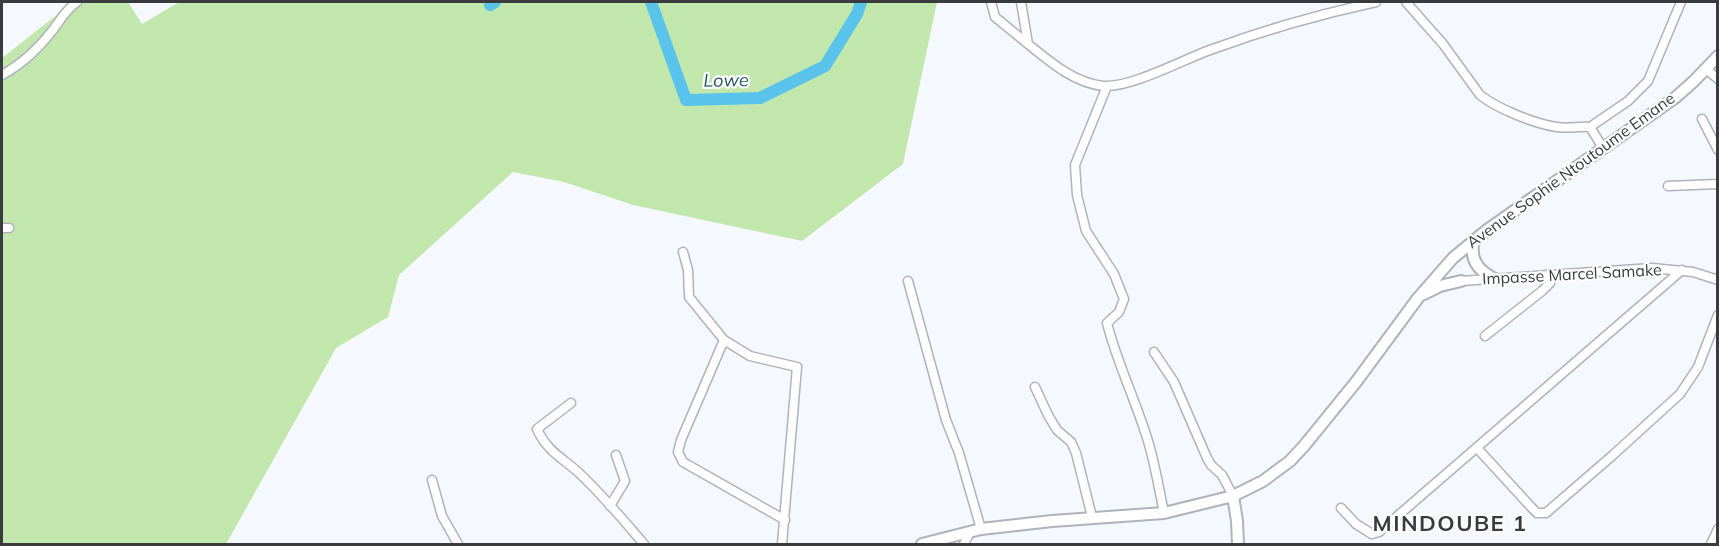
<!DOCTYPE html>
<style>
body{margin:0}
#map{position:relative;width:1719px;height:546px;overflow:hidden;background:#f5f8fe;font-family:Mulish,sans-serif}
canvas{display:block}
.frame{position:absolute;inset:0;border:3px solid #393b3f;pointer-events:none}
</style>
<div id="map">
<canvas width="1719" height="546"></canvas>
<div class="frame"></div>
</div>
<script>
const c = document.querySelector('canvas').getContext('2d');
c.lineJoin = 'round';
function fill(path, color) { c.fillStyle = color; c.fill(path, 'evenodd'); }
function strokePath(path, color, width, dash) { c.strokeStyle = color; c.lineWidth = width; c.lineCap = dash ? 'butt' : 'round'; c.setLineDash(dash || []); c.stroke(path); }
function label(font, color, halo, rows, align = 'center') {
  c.font = font + ' Mulish,sans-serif'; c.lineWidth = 4.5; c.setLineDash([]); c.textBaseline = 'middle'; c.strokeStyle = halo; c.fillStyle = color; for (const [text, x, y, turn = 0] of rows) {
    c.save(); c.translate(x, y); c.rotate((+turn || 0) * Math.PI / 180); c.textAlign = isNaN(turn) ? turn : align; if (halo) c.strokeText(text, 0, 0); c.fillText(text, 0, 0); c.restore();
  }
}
const green = new Path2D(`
 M73,2H128L142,24L179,2H937L903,164L802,241L633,205L564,182L513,172L399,275L388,317L336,348L226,544H2V58Z`);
const river = new Path2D(`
 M651,2L686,100L760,98L825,66L857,14L861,2
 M490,5L495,2`);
const minor = new Path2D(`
 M991,2L995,17L1028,44
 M1021,2L1028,44C1049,61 1074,83 1103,86C1131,88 1182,60 1210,50C1264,30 1320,14 1376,2
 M1406,2L1443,44L1480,95C1498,109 1535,124 1557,127C1568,129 1579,126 1590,127L1603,148
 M1706,69L1718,79
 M2,75C22,64 38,49 52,31C60,21 66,9 77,2
 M1107,86L1075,165L1077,195L1086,231L1114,274L1124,299L1119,312L1107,323C1117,363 1136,401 1148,441C1155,464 1159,489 1164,513
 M1702,119L1718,150
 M1590,127L1628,101L1648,81L1681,2
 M1668,186L1718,184
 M2,228H9
 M683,252L688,270L689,297L724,340L750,356L797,367L782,544
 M908,281L946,420L959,453L981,529
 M1461,281L1652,268L1693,272L1718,280
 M1485,336L1542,291L1550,283L1549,274
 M724,340L681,440L678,452L683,462L785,520
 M1154,352L1174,382L1207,458L1211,465L1222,475L1233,496
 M1035,387L1048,415L1057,430L1071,442L1076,453L1092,517
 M571,403L537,429C547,451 561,457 578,472C602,494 623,520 644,544
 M1477,448L1531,507L1537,513H1546L1613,455L1680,394L1698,367L1718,315
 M432,480L442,516L458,544
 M610,506L625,481L616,455
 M1341,508L1356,524L1372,534L1379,532L1682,270
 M964,544L970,532
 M1711,544L1718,529`);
const tertiary = new Path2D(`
 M1474,240C1469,259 1478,271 1495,279
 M1424,294L1440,286L1461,281
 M1233,496L1237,521L1238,544
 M922,544L981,529L1052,521L1164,513L1233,496L1263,481L1290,461L1304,446L1356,382L1418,298L1453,258L1487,230L1676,97L1694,81L1718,56`);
const streetNames = [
 ["Avenue Sophie Ntoutoume Emane",1571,171,-36],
 ["Impasse Marcel Samake",1572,275,-3]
];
const waterNames = [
 ["Lowe",726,81,-1]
];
const districtNames = [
 ["MINDOUBE 1",1450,524]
];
fill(green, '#c2e7ac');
strokePath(river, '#5ac3eb', 12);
strokePath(minor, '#afb3bc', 11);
strokePath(tertiary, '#afb3bc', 14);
strokePath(minor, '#fff', 8);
strokePath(tertiary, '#fff', 10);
label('16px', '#393b3f', '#fff', streetNames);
label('italic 18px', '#295567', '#fff', waterNames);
c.letterSpacing = '1.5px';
label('bold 22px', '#393b3f', '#fff', districtNames);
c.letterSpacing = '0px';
</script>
